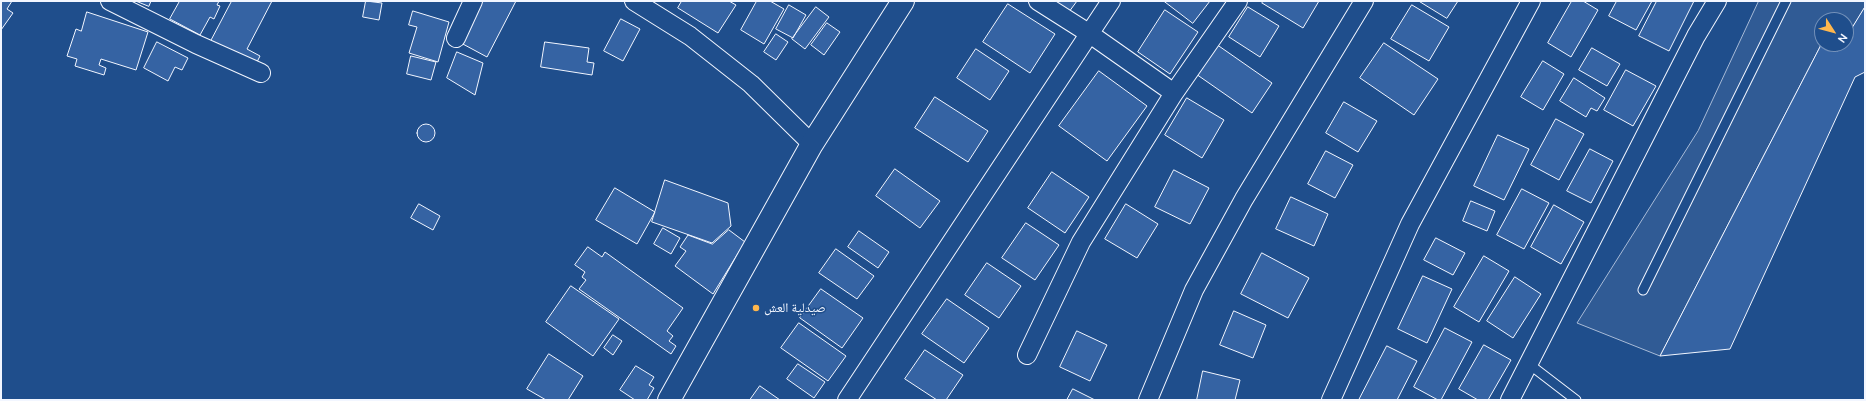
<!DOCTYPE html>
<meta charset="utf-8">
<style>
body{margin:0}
#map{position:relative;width:1866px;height:401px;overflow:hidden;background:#1f4e8c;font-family:Ubuntu,sans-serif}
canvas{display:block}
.frame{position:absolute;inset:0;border:2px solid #f2f6ff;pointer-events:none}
.north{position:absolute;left:1814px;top:12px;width:40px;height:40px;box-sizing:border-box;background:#1f4e8c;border:1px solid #7391ba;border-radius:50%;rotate:126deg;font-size:11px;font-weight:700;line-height:16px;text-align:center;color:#f2f6ff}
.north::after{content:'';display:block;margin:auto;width:14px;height:18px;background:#ffb74d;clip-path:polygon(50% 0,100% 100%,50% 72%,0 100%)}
</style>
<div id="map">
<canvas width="1866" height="401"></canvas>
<div class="frame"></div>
<div class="north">N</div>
</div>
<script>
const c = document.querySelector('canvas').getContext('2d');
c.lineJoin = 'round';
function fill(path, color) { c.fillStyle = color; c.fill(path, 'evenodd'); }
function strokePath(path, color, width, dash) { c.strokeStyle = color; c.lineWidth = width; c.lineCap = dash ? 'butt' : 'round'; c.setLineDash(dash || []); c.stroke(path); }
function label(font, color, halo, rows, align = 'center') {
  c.font = font + ' Ubuntu,"Noto Naskh Arabic",sans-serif'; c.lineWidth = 3; c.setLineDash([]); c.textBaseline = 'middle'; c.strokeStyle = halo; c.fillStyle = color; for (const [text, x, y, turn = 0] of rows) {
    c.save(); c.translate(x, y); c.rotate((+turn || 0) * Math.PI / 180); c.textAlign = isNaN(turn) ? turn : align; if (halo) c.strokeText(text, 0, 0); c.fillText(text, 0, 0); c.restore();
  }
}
const built = new Path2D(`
 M1759,1H1865V7L1846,38V20H1822V43L1660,356L1577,323L1698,131Z`);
const building = new Path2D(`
 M1,1H12L7,9L13,13L1,30Z
 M136,1H151L149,6Z
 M180,1H219L217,5L220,6L214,19L210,17L200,35L170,19Z
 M232,1H272L247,49L260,56L256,64L211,41Z
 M366,1L382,3L379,20L363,17Z
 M483,1H516L487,57L461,43Z
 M682,1H729L736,5L718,33L678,8Z
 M757,1H770L784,9L764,44L741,30Z
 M1044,1H1077L1066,16Z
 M1164,1H1210L1193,23Z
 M1264,1H1319L1303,28L1262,3Z
 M1419,1H1458L1447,18Z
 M1572,1H1583L1598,10L1571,57L1548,43Z
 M1617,1H1652L1636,30L1609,16Z
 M1657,1H1694L1669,51L1639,36Z
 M1008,4L1055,34L1030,73L983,42Z
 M789,5L806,15L793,38L776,29Z
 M1412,5L1449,27L1429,61L1391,39Z
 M816,7L829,17L805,49L792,39Z
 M1248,7L1279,26L1260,57L1229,37Z
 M1865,7V72L1855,77L1730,349L1660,356L1822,43L1838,51L1842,44H1846V38Z
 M1165,10L1198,32L1170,74L1138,52Z
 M413,11L449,22L438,62L409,53L417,27L409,25Z
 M87,12L148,32L136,70L101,59L99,65L106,68L104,75L75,66L77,59L67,56L76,29L81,31Z
 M621,19L640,29L623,61L604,51Z
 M827,23L840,32L824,55L811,45Z
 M776,34L788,42L776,60L764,52Z
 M157,42L188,58L182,70L175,67L168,81L144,68Z
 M545,42L589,48L587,62L594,63L592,75L541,67Z
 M1384,43L1438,79L1414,115L1360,78Z
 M1216,44L1272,83L1252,113L1196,74Z
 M1592,48L1620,64L1607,86L1579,70Z
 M976,49L1009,71L990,100L957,78Z
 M457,52L483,63L475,95L447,78Z
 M411,56L436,62L431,80L407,74Z
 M1543,61L1564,74L1543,110L1521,97Z
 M1626,70L1656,86L1633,126L1604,110Z
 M1099,71L1147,106L1107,161L1059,126Z
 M1574,78L1605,98L1597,111L1591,108L1586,117L1560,101Z
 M935,97L988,131L968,162L915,128Z
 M1187,98L1224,120L1202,158L1165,135Z
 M1344,102L1377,121L1358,152L1326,133Z
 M1556,119L1584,134L1559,180L1531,165Z
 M417 133a9 9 0 1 1 18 0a9 9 0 1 1-18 0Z
 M1498,135L1529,149L1504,200L1474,186Z
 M1590,149L1613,161L1591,203L1567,191Z
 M1326,151L1353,165L1335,198L1308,184Z
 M895,169L940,201L920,228L876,196Z
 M1174,170L1209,188L1190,224L1155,207Z
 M1052,172L1089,197L1065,233L1028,208Z
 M665,180L728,203L731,226L712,243L652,222Z
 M615,188L655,212L637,244L596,220Z
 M1522,189L1549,203L1524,249L1497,235Z
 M1291,197L1328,214L1314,246L1276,229Z
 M1471,201L1495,211L1487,231L1463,221Z
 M419,204L440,216L433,230L411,218Z
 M1126,204L1158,224L1137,258L1105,239Z
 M1554,205L1584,222L1561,264L1531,247Z
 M1026,223L1059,245L1035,280L1002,258Z
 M663,228L680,238L671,254L654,244Z
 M729,230L745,242L713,294L675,266L686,251L680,247L688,235L712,244Z
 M859,231L889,252L878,268L848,247Z
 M1436,238L1465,253L1453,275L1424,260Z
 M588,247L602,257L605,252L683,308L667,331L673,336L669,341L676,346L671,354L579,289L586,280L582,277L585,272L575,265Z
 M836,249L874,276L857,299L819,273Z
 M1262,253L1309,278L1288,318L1241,294Z
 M1484,256L1509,271L1479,322L1454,307Z
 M987,263L1021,286L999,318L965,295Z
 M1423,276L1452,289L1427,343L1398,329Z
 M1515,277L1541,294L1513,338L1487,321Z
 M571,286L619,319L593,356L546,322Z
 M821,289L863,318L842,348L800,318Z
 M947,299L989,328L964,363L922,334Z
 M1234,311L1266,325L1253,358L1220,345Z
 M799,323L846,356L828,381L781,348Z
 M1445,328L1472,342L1441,400H1438L1414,387Z
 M1077,331L1107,345L1090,381L1060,367Z
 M613,335L622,341L613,355L604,348Z
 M1484,345L1511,360L1488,400H1478L1459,389Z
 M1387,346L1417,361L1397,400H1359Z
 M925,350L963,375L946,400H937L905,379Z
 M549,354L583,376L568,400H546L527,389Z
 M798,364L825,382L814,398L787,379Z
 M636,366L654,377L649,385L654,388L647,400H635L620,390Z
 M1203,371L1240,380L1235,400H1197Z
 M760,386L780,400H750Z
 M1073,389L1095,400H1067Z`);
const lane = new Path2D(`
 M1643,290L1786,1
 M1529,364L1576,400`);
const street = new Path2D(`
 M110,1L196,44L261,73
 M634,1L690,36L751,84L812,144
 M1038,1L1090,34L1174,93
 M456,38L473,1
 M1027,355L1081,242L1174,93L1238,1
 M847,400L1111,1
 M1148,400L1194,290L1244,199L1364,1
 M1331,400L1410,224L1531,1
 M1510,400L1696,36L1717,1`);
const secondary = new Path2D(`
 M669,400L812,144L903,1`);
const markers = [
 [756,308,4,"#ffb74d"]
];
const poiNames = [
 ["صيدلية العش",764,308]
];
fill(built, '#305b95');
strokePath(built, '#a8bbd7', 1);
fill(building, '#3563a3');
strokePath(building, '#f2f6ff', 1);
strokePath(lane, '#f2f6ff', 11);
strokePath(street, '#f2f6ff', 20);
strokePath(secondary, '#f2f6ff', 24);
strokePath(lane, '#1f4e8c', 9);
strokePath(street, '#1f4e8c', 18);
strokePath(secondary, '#1f4e8c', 22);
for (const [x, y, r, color] of markers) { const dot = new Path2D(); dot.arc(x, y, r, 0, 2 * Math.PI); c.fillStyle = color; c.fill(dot); strokePath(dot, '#1f4e8c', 1.5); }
label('13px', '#f2f6ff', '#1f4e8c', poiNames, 'left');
</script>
